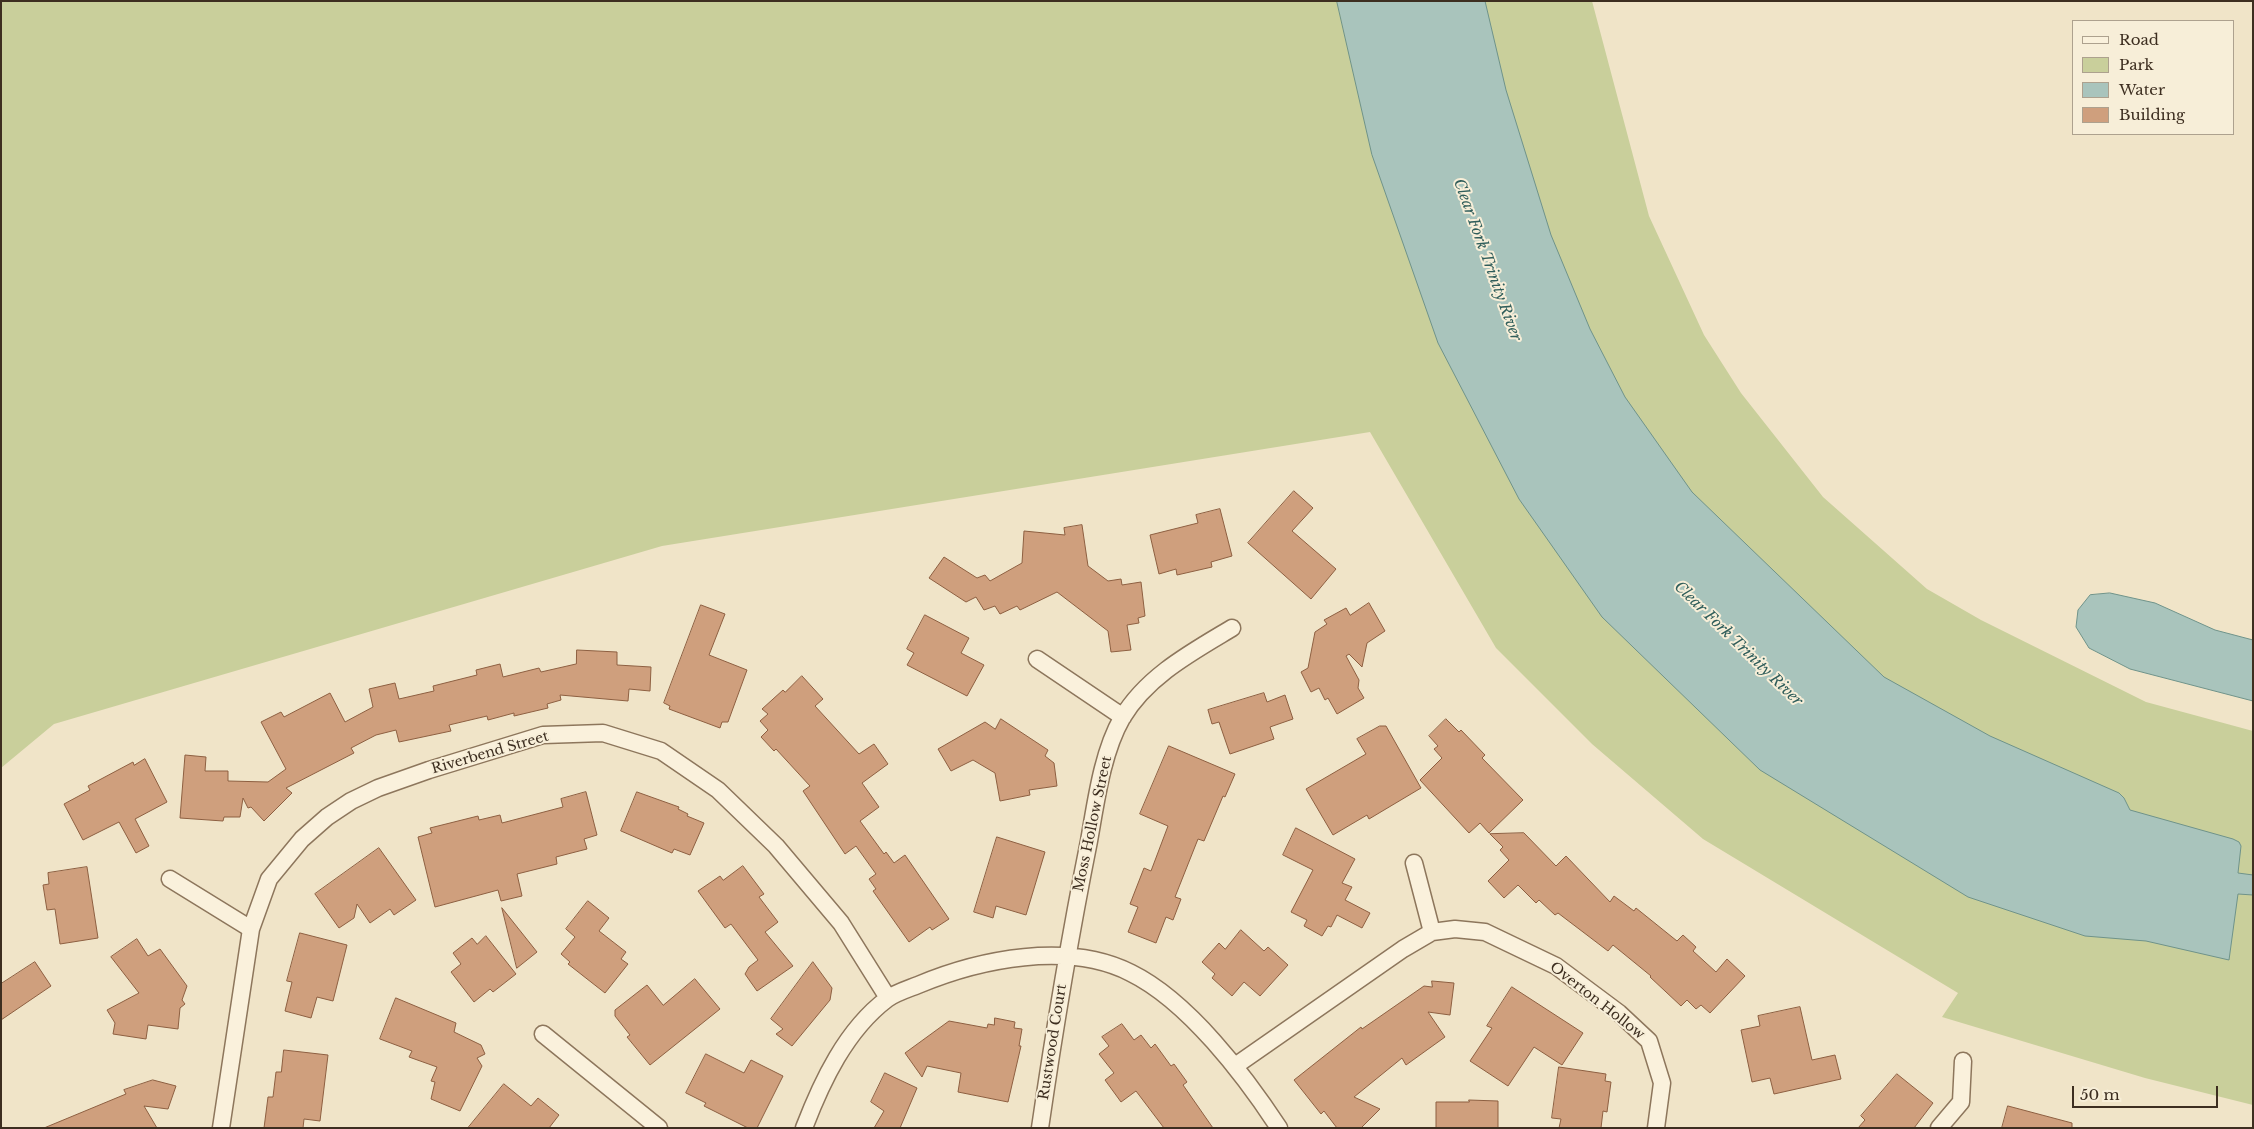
<!DOCTYPE html>
<style>
body{margin:0}
#map{position:relative;width:2254px;height:1129px;overflow:hidden;background:#f0e4c8;font-family:"Libre Baskerville",serif}
canvas{display:block}
.frame{position:absolute;inset:0;border:2px solid #3d2e20;pointer-events:none}
.legend{position:absolute;left:2072px;top:20px;width:162px;height:115px;box-sizing:border-box;background:#f7eed8;border:1px solid #ada18e;margin:0;padding:6px 9px;list-style:none;font-size:15px;color:#3d2e20}
.legend li{display:flex;align-items:center;gap:10px;height:25px}
.legend b{width:25px;border:1px solid #ada18e}
.scale{position:absolute;left:2072px;top:1086px;width:146px;height:22px;box-sizing:border-box;border:2px solid #3d2e20;border-top:0;padding-left:6px;font-size:15px;line-height:18px;white-space:nowrap;color:#3d2e20;-webkit-text-stroke:4px #f7eed8;paint-order:stroke}
</style>
<div id="map">
<canvas width="2254" height="1129"></canvas>
<div class="frame"></div>
<ul class="legend">
<li><b style="height:6px;background:#faf1dc"></b>Road</li>
<li><b style="height:14px;background:#c9cf9b"></b>Park</li>
<li><b style="height:14px;background:#a9c4bc"></b>Water</li>
<li><b style="height:14px;background:#cf9f7d"></b>Building</li>
</ul>
<div class="scale">50 m</div>
</div>
<script>
const c = document.querySelector('canvas').getContext('2d');
c.lineJoin = 'round';
function fill(path, color) { c.fillStyle = color; c.fill(path, 'evenodd'); }
function strokePath(path, color, width, dash) { c.strokeStyle = color; c.lineWidth = width; c.lineCap = dash ? 'butt' : 'round'; c.setLineDash(dash || []); c.stroke(path); }
function label(font, color, halo, rows, align = 'center') {
  c.font = font + ' "Libre Baskerville",serif'; c.lineWidth = 4; c.setLineDash([]); c.textBaseline = 'middle'; c.strokeStyle = halo; c.fillStyle = color; for (const [text, x, y, turn = 0] of rows) {
    c.save(); c.translate(x, y); c.rotate((+turn || 0) * Math.PI / 180); c.textAlign = isNaN(turn) ? turn : align; if (halo) c.strokeText(text, 0, 0); c.fillText(text, 0, 0); c.restore();
  }
}
const green = new Path2D(`
 M1,1H1592L1649,216L1704,335L1741,393L1823,497L1927,589L1981,620L2146,702L2253,731V1105L2145,1078L1942,1017L1958,993L1703,839L1592,744L1496,648L1370,432L662,546L54,724L1,768Z`);
const water = new Path2D(`
 M1337,1H1485L1506,90L1551,235L1590,329L1625,397L1692,492L1884,677L1990,736L2119,793L2124,798L2130,810L2233,839L2239,842L2241,846L2238,873L2253,875V895L2238,894L2229,960L2146,941L2085,936L1968,897L1760,770L1602,617L1519,499L1438,343L1372,155Z
 M2110,593L2155,603L2215,630L2253,640V701L2130,669L2089,648L2076,627L2078,610L2090,595Z`);
const building = new Path2D(`
 M1294,491L1313,508L1292,531L1336,569L1311,599L1248,543Z
 M1220,509L1232,556L1211,562L1212,567L1177,575L1176,569L1159,574L1150,535L1198,523L1196,515Z
 M1082,525L1088,566L1108,581L1121,579L1122,585L1141,582L1145,616L1138,618L1139,623L1127,625L1131,650L1111,652L1108,631L1057,592L1020,610L1017,606L1000,614L995,606L984,610L976,597L966,602L929,578L944,557L977,578L985,575L990,581L1022,563L1024,531L1065,535L1064,528Z
 M1369,603L1385,631L1367,643L1362,667L1349,654L1346,656L1359,680L1358,688L1364,698L1337,714L1328,698L1325,700L1319,688L1311,692L1301,672L1308,668L1315,632L1327,624L1324,620L1346,608L1350,615Z
 M701,605L725,614L709,655L747,670L728,722H722L720,728L669,709L670,706L664,703Z
 M925,615L969,638L961,653L984,665L967,696L907,665L914,653L907,649Z
 M577,650L617,652V665L651,667L650,691L629,689L628,701L560,695L561,700L547,704L548,708L514,716V713L488,720L487,716L449,725L451,731L399,742L396,730L376,735L351,748L354,753L286,788L292,793L264,821L251,807L248,808L243,798L240,817H224L223,821L180,818L185,755L206,757L205,771H228V781L268,782L286,769L261,722L281,712L284,717L330,693L345,722L373,707L369,689L395,683L399,699L434,691L433,686L477,675L476,670L500,664L503,677L539,668L541,672L576,664Z
 M802,676L823,699L815,706L859,754L874,744L888,764L862,783L879,807L860,821L884,854L886,852L894,863L905,855L949,919L932,930L930,927L909,942L873,891L876,889L869,879L876,874L856,846L845,854L803,791L810,786L776,749L774,751L761,737L768,730L760,721L768,714L762,709L783,690L785,692Z
 M1264,693L1267,702L1285,695L1293,719L1270,727L1274,739L1230,754L1219,722L1212,724L1208,710Z
 M1001,719L1048,750L1045,756L1054,763L1057,786L1029,790L1030,795L1000,801L995,773L973,760L951,771L938,749L985,722L995,729Z
 M1446,719L1459,732L1461,730L1485,755L1482,758L1523,800L1489,833L1480,823L1469,833L1420,780L1442,758L1434,749L1438,746L1429,736Z
 M1380,726H1386L1421,788L1369,819L1367,815L1333,835L1306,789L1366,754L1357,739Z
 M1169,746L1235,774L1225,797L1223,796L1204,841L1198,839L1175,897L1181,899L1173,920L1166,917L1156,943L1128,932L1138,907L1130,904L1144,868L1151,871L1168,826L1140,814Z
 M145,759L167,802L135,819L149,846L136,853L119,822L83,840L64,804L90,790L88,786L133,762L134,765Z
 M586,792L597,835L584,839L587,849L556,857L557,864L517,874L522,896L501,901L498,890L435,907L418,837L432,833L430,828L478,816L479,820L500,815L502,823L563,807L561,799Z
 M637,792L679,807L678,809L688,814L687,816L704,823L690,855L674,849L672,853L621,831Z
 M1296,828L1355,859L1342,883L1352,887L1345,900L1370,913L1362,928L1337,915L1331,927L1328,926L1322,936L1304,926L1307,920L1291,912L1313,870L1283,855Z
 M1524,833L1556,866L1566,856L1610,902L1614,896L1634,911L1636,908L1677,941L1683,935L1696,947L1693,951L1716,972L1727,959L1745,976L1710,1013L1701,1005L1696,1009L1687,1000L1681,1006L1650,977L1651,976L1613,945L1608,951L1558,913L1555,915L1539,900L1536,903L1518,885L1504,898L1488,881L1509,860L1500,850L1503,847L1490,834Z
 M997,837L1045,852L1026,915L996,906L993,918L974,912Z
 M379,848L416,900L394,915L390,909L370,923L357,904L354,918L339,928L315,894Z
 M743,866L764,894L759,897L778,922L765,932L793,966L757,991L745,974L749,967L758,960L731,924L725,928L698,891L720,876L723,880Z
 M87,867L98,938L60,944L55,909L47,910L43,885L49,884L48,873Z
 M588,901L609,918L599,931L626,952L621,959L628,964L605,993L568,964L570,962L561,954L575,937L566,929Z
 M502,908L537,952L517,968Z
 M1241,930L1264,951L1268,947L1288,965L1260,996L1244,982L1232,996L1212,978L1215,974L1202,962L1219,943L1225,949Z
 M300,933L347,945L333,1001L317,997L311,1018L285,1011L292,982L287,981Z
 M486,936L516,974L493,992L490,989L474,1002L451,972L461,964L453,953L472,938L477,944Z
 M137,939L148,956L160,949L187,986L182,1000L185,1004L180,1008L178,1029L148,1025L146,1039L113,1034L115,1023L107,1010L139,993L111,957Z
 M35,962L51,986L1,1020V984Z
 M813,962L832,988L830,1000L792,1046L776,1034L783,1029L771,1019Z
 M695,979L720,1009L650,1065L627,1037L630,1035L615,1016V1010L647,985L663,1005Z
 M1432,981L1454,983L1450,1015L1428,1012L1445,1037L1406,1065L1402,1058L1354,1097L1380,1109L1361,1128H1337L1324,1111L1321,1114L1294,1080L1361,1027L1362,1029L1424,986L1432,987Z
 M1512,987L1583,1033L1562,1065L1534,1047L1508,1086L1470,1061L1492,1028L1487,1026Z
 M396,998L456,1023L454,1032L481,1045L485,1054L477,1058L482,1066L460,1111L431,1099L435,1082L431,1081L437,1067L409,1057L412,1051L380,1039Z
 M1800,1007L1812,1060L1835,1055L1841,1079L1774,1094L1770,1078L1752,1082L1741,1030L1760,1026L1758,1016Z
 M995,1018L1015,1022L1014,1028L1022,1029L1019,1046H1021L1008,1102L958,1092L961,1073L927,1066L922,1077L905,1053L949,1021L987,1028L988,1024L994,1025Z
 M1122,1024L1134,1040L1141,1035L1151,1048L1155,1044L1171,1066L1174,1064L1187,1082L1183,1085L1213,1128H1164L1136,1091L1121,1102L1105,1080L1114,1073L1099,1054L1109,1046L1102,1037Z
 M284,1050L328,1055L320,1121L304,1119L303,1128H264L268,1097H273L276,1072H281Z
 M706,1054L744,1073L751,1060L783,1076L757,1128H748L704,1106L706,1103L686,1093Z
 M1559,1067L1606,1074L1605,1081L1611,1082L1607,1112L1603,1111L1601,1128H1559L1561,1119L1552,1118Z
 M885,1073L917,1088L900,1128H874L884,1111L871,1102Z
 M1897,1074L1933,1103L1914,1128H1858L1865,1120L1861,1116Z
 M153,1080L176,1086L168,1109L144,1106L157,1128H44L126,1094L124,1090Z
 M504,1084L531,1106L538,1098L559,1115L549,1128H468Z
 M1469,1100L1498,1101V1128H1436V1102H1469Z
 M2008,1106L2072,1123V1128H2002Z`);
const street = new Path2D(`
 M1037,659L1123,717
 M1414,863L1432,932
 M170,879L251,929
 M543,1034L659,1128
 M1235,1066L1403,949L1432,932L1455,929L1485,932L1556,966L1619,1013L1649,1041L1662,1083L1656,1128
 M221,1128L251,929L269,879L302,839L327,817L351,801L378,788L429,770L543,735L603,733L661,751L718,790L776,846L841,923L888,998
 M804,1128C822,1081 846,1030 887,999C895,993 908,989 918,985C980,959 1068,941 1131,973C1188,1001 1245,1076 1279,1128
 M1040,1128C1054,1032 1070,936 1089,841C1096,802 1102,753 1122,718C1147,676 1192,652 1232,628
 M1939,1128L1961,1102L1963,1061`);
const streetNames = [
 ["Riverbend Street",490,753,-16],
 ["Moss Hollow Street",1093,824,-78],
 ["Overton Hollow",1597,1001,38],
 ["Rustwood Court",1053,1042,-81]
];
const waterNames = [
 ["Clear Fork Trinity River",1487,260,70],
 ["Clear Fork Trinity River",1738,644,44]
];
fill(green, '#c9cf9b');
fill(water, '#a9c4bc');
strokePath(water, '#6f938a', 1);
fill(building, '#cf9f7d');
strokePath(building, '#8d5f41', 1);
strokePath(street, '#8d765c', 19);
strokePath(street, '#faf1dc', 16);
label('14px', '#3d2e20', '#f7eed8', streetNames);
label('italic 15px', '#2f5d5a', '#f7eed8', waterNames);
</script>
